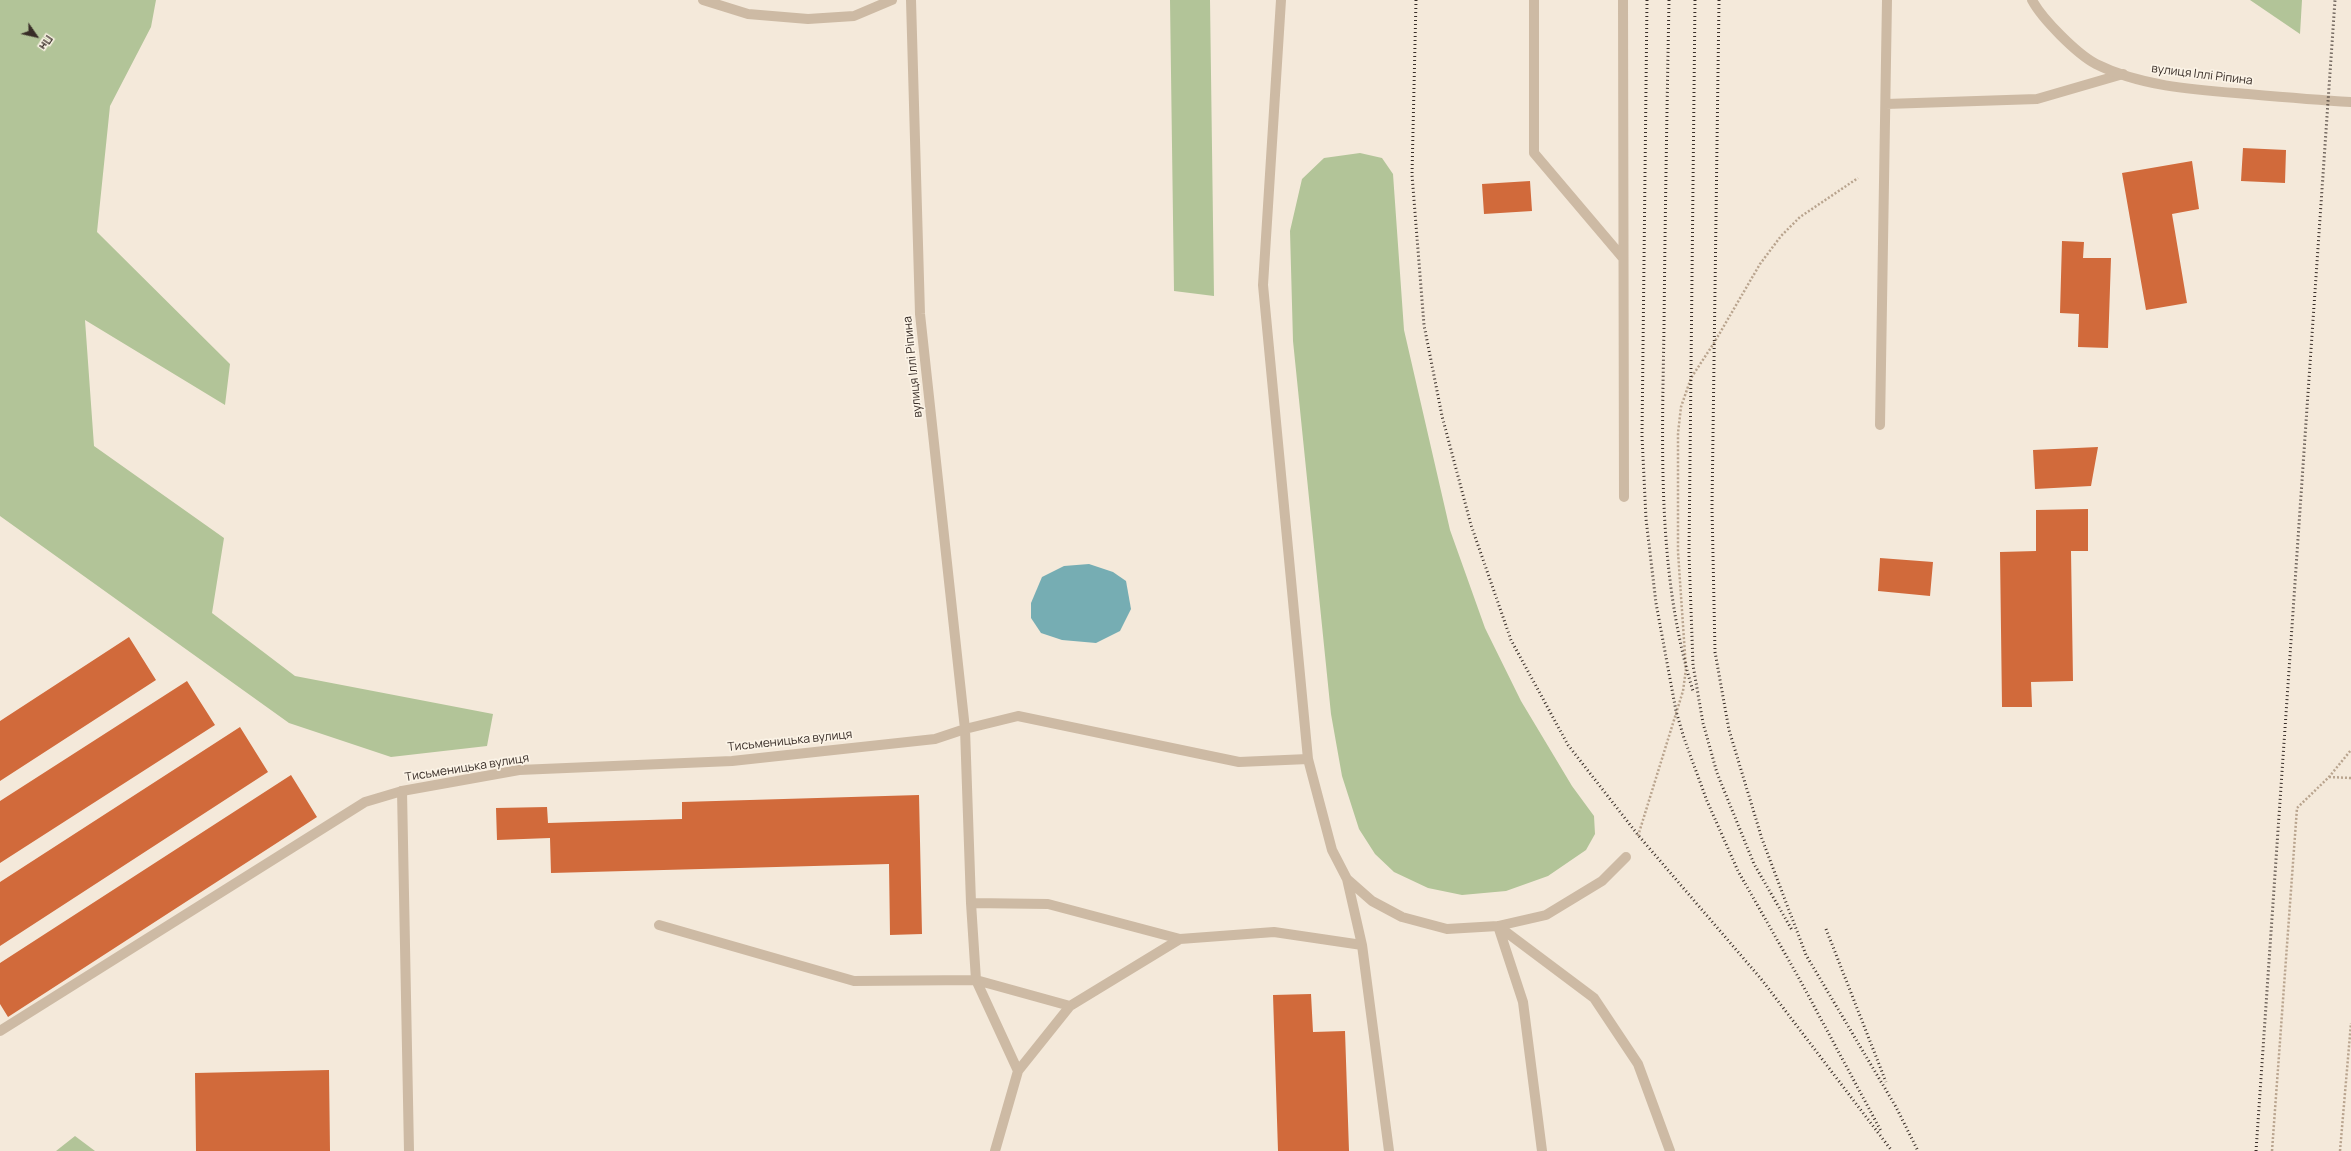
<!DOCTYPE html>
<meta charset="utf-8">
<style>
body{margin:0}
#map{position:relative;width:2351px;height:1151px;overflow:hidden;background:#f4e9da;font-family:Manrope,sans-serif}
canvas{display:block}
.north{position:absolute;left:16px;top:16px;width:40px;height:40px;-webkit-text-stroke:3px #fbf3e6;paint-order:stroke;rotate:124deg;font-size:11px;font-weight:700;line-height:16px;text-align:center;color:#382d27}
.north::after{content:'';display:block;margin:auto;width:14px;height:18px;background:#382d27;clip-path:polygon(50% 0,100% 100%,50% 72%,0 100%)}
</style>
<div id="map">
<canvas width="2351" height="1151"></canvas>
<div class="north">Пн</div>
</div>
<script>
const c = document.querySelector('canvas').getContext('2d');
c.lineJoin = 'round';
function fill(path, color) { c.fillStyle = color; c.fill(path, 'evenodd'); }
function strokePath(path, color, width, dash) { c.strokeStyle = color; c.lineWidth = width; c.lineCap = dash ? 'butt' : 'round'; c.setLineDash(dash || []); c.stroke(path); }
function label(font, color, halo, rows, align = 'center') {
  c.font = font + ' Manrope,sans-serif'; c.lineWidth = 3.5; c.setLineDash([]); c.textBaseline = 'middle'; c.strokeStyle = halo; c.fillStyle = color; for (const [text, x, y, turn = 0] of rows) {
    c.save(); c.translate(x, y); c.rotate((+turn || 0) * Math.PI / 180); c.textAlign = isNaN(turn) ? turn : align; if (halo) c.strokeText(text, 0, 0); c.fillText(text, 0, 0); c.restore();
  }
}
const green = new Path2D(`
 M0,0H156L151,27L110,106L97,232L230,364L225,405L85,320L94,446L224,538L212,613L295,676L493,714L487,746L391,757L289,723L0,516Z
 M1170,0H1210L1214,296L1174,291Z
 M2250,0H2302L2300,34Z
 M1360,153L1382,158L1393,174L1404,330L1450,530L1485,628L1521,701L1572,786L1594,816L1595,834L1586,850L1548,876L1506,891L1462,895L1428,888L1394,872L1375,854L1359,829L1342,776L1331,714L1293,341L1290,231L1302,179L1324,158Z
 M75,1136L95,1151H56Z`);
const water = new Path2D(`
 M1089,564L1113,572L1126,581L1131,609L1120,631L1096,643L1062,640L1041,633L1031,618V603L1042,577L1064,566Z`);
const building = new Path2D(`
 M2243,148L2286,150L2285,183L2241,181Z
 M2192,161L2199,209L2172,214L2187,303L2146,310L2122,173Z
 M1530,181L1532,211L1484,214L1482,184Z
 M2062,241L2084,242L2083,258H2111L2108,348L2078,347L2079,314L2060,313Z
 M2098,447L2091,486L2035,489L2033,450Z
 M2088,509V551H2071L2073,681L2031,682L2032,707H2002L2000,552L2036,551V510Z
 M1880,558L1933,562L1930,596L1878,591Z
 M129,637L156,680L0,781V721Z
 M187,681L215,725L0,863V801Z
 M240,727L268,772L0,946V882Z
 M291,775L317,817L8,1017L0,1004V963Z
 M919,795L922,934L890,935L889,864L551,873L550,838L497,840L496,808L547,807L548,823L682,819V802Z
 M1311,994L1313,1032L1345,1031L1349,1151H1278L1273,995Z
 M329,1070L330,1151H196L195,1073Z`);
const path = new Path2D(`
 M2329,777L2351,778
 M1638,836L1683,691L1686,669L1678,552V433L1681,407L1691,378L1714,343L1760,264L1781,236L1800,217L1858,178
 M2272,1151L2297,808L2329,777L2351,750
 M2340,1151L2351,1023`);
const lane = new Path2D(`
 M703,0L748,14L808,19L854,16L892,0
 M1281,0L1263,285L1308,759L1332,850L1347,879L1372,901L1402,917L1447,929L1498,926L1546,915L1602,881L1626,857
 M1534,0V153L1623,258
 M1623,0L1624,497
 M1886,104L2037,99L2123,74
 M1880,425L1887,0
 M1347,879L1362,945L1389,1151
 M971,903L1048,904L1180,939
 M659,925L854,981L976,980L1070,1006
 M1498,926L1594,998L1638,1064L1670,1151
 M1498,926L1523,1002L1542,1151
 M0,1031L365,802L402,791
 M1018,1071L1070,1006L1180,939L1274,932L1362,945
 M995,1151L1018,1071L976,980L971,903L965,729L1018,716L1239,762L1308,759`);
const street = new Path2D(`
 M2032,0C2042,19 2077,54 2096,64C2142,87 2197,90 2248,94C2282,97 2317,100 2351,102
 M409,1151L402,791L519,770L732,761L935,739L965,729L920,314L911,0`);
const rail = new Path2D(`
 M1416,0L1412,175L1424,325L1442,416L1471,525L1511,640L1568,745L1638,835L1762,980L1892,1151
 M1647,0L1642,436L1646,519L1656,603L1676,711L1684,738L1707,801L1738,871L1800,980L1881,1131
 M1669,0C1667,109 1665,219 1664,328C1662,449 1657,574 1693,691
 M1695,0L1689,554L1693,665L1703,723L1717,773L1754,864L1792,930
 M1719,0L1712,507L1715,652L1729,730L1762,839L1806,955L1896,1107L1918,1151
 M1826,929L1886,1082
 M2256,1151L2335,0`);
const streetNames = [
 ["вулиця Іллі Ріпина",2202,75,7],
 ["вулиця Іллі Ріпина",913,367,-96],
 ["Тисьменицька вулиця",790,741,-6],
 ["Тисьменицька вулиця",467,768,-9]
];
fill(green, '#b2c498');
fill(water, '#76adb3');
fill(building, '#d16a3b');
strokePath(path, '#b9a48e', 2.5, [2, 2]);
strokePath(lane, '#cdbaa4', 10);
strokePath(street, '#cdbaa4', 10);
strokePath(rail, '#382d27', 3, [1, 3]);
label('12px', '#382d27', '#fbf3e6', streetNames);
</script>
